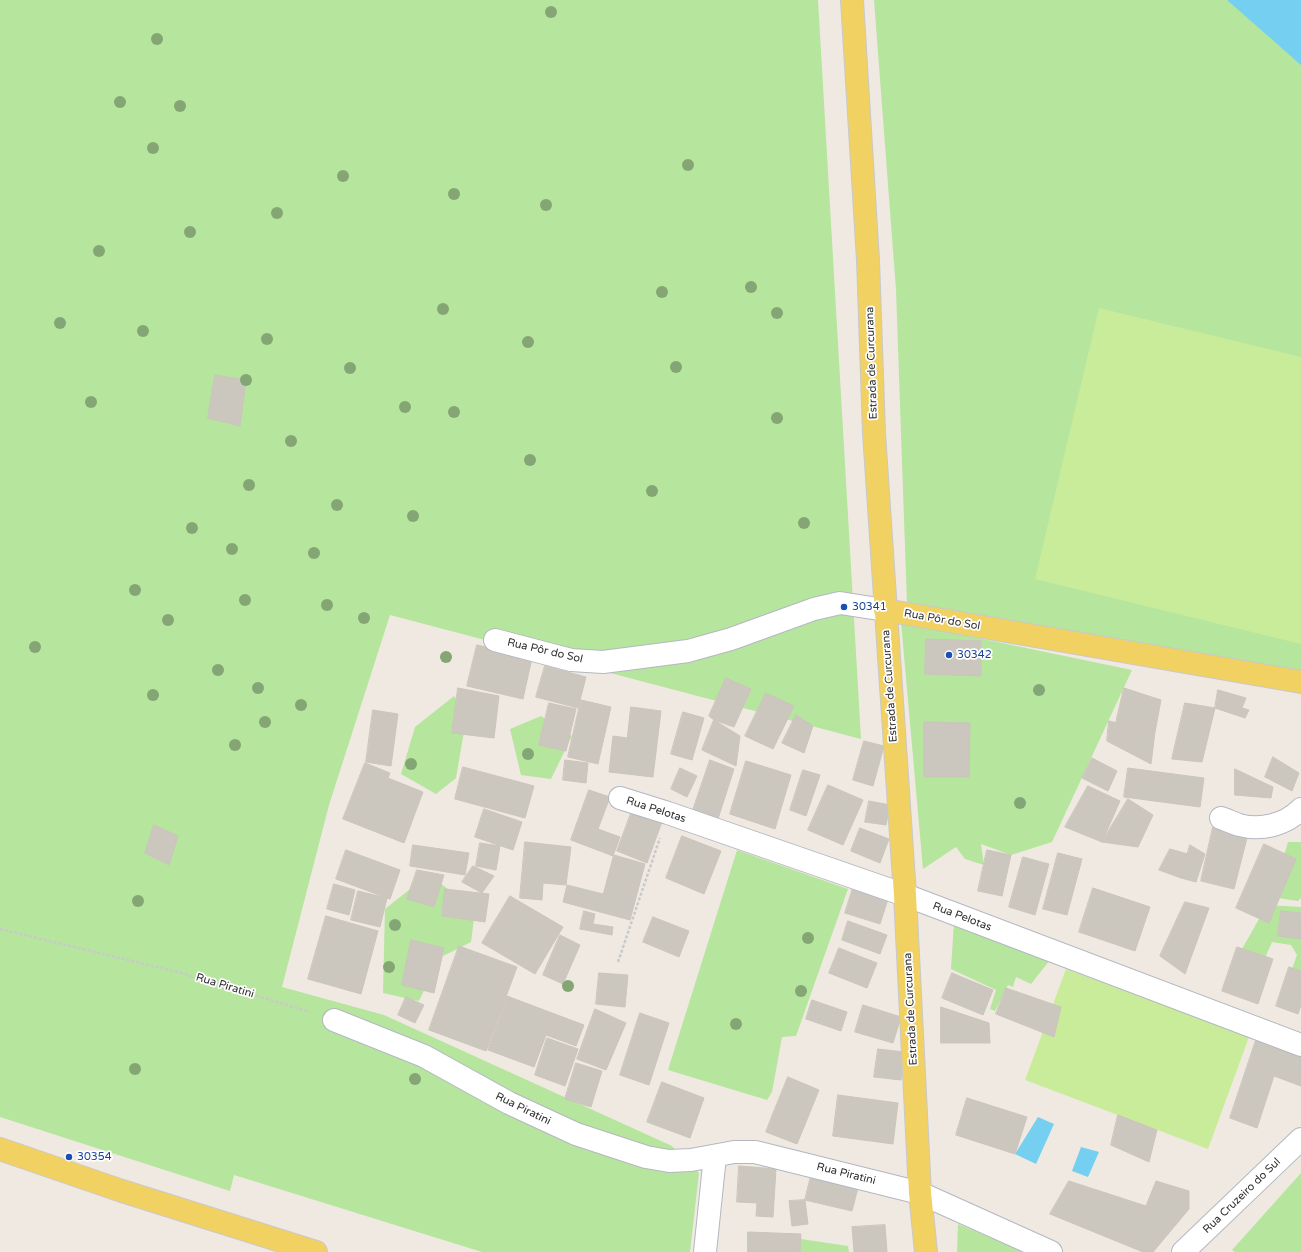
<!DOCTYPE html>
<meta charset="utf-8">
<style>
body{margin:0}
canvas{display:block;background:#efe9e1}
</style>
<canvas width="1301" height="1252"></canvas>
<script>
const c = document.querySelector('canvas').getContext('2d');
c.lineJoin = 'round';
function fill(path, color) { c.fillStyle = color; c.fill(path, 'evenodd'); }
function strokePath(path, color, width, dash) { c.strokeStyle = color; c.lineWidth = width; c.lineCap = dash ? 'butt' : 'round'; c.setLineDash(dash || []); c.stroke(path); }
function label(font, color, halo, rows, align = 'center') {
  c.font = font + ' "Varela Round",sans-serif'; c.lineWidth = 3.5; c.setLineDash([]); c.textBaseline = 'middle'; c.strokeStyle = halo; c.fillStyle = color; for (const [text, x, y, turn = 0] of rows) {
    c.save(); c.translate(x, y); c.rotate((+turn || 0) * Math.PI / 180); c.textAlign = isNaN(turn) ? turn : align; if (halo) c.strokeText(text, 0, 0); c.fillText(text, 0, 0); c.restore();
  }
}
const green = new Path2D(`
 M0,0H818L861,739L390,615L329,805L282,987L384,1015L672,1146L699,1173L690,1252H482L234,1175L230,1191L0,1117Z
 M874,0H1301V671L907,604L896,290Z
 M901,622L1132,670L1052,842L1011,855L981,844L984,865L965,859L956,847L923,869Z
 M454,696L469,718L463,737L456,778L436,794L401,774L415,727Z
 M541,716L572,736L551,779L521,775L510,729Z
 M1288,842H1301V898L1298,901L1271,897Z
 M737,850L848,889L796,1036L782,1037L772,1092L767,1100L668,1070Z
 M429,874L475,911L471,942L439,958L419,1001L383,993L385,909Z
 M1267,905L1301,907V1003L1281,999L1297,955L1291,945L1272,942L1255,980L1230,970Z
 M954,922L1050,960L1031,984L1016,977L1013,987L1008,985L995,1011L990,1009L996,990L951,969Z
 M1301,1173V1252H1235L1232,1250Z
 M958,1224L1025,1252H957Z
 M761,1233L848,1246L849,1252H762Z`);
const pitch = new Path2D(`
 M1099,308L1301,357V644L1035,579Z
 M1066,969L1249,1037L1208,1149L1025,1080Z`);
const water = new Path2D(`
 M1227,0H1301V65Z
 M1038,1117L1054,1124L1036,1164L1015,1154Z
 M1081,1147L1099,1152L1088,1177L1072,1171Z`);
const building = new Path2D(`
 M215,375L246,380L240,426L208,418Z
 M926,639L981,641V676L925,674Z
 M477,645L532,658L523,699L467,686Z
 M545,666L586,677L578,708L536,697Z
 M726,678L751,689L734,727L714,720L709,716Z
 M458,688L499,696L494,738L452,733Z
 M1124,688L1161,700L1155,732L1116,723Z
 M1218,690L1246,698L1242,708L1249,710L1245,718L1215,708Z
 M766,693L794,706L773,749L745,736Z
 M581,700L611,707L598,764L568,757Z
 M549,703L576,709L566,751L539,745Z
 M1185,703L1215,708L1202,762L1172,759Z
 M631,707L661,711L653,777L609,772L613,736L627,738Z
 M373,710L398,714L391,766L366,762Z
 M683,712L704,718L692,760L671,754Z
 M796,715L813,726L804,753L782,743Z
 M714,720L740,736L736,766L702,750Z
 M1109,721L1155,732L1151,764L1107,741Z
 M924,722L970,723L969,777H924Z
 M864,741L884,746L873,786L853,780Z
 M1273,757L1299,773L1292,791L1265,777Z
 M1092,758L1117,771L1108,791L1082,778Z
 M565,760L588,763L586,783L563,780Z
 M710,760L734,769L717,822L692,813Z
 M746,761L791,775L775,829L730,814Z
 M365,763L390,773L388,778L423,792L404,843L343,819Z
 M463,767L534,786L525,818L455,799Z
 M680,768L697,776L687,797L671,789Z
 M1128,768L1204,778L1200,807L1124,797Z
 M1235,769L1273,787L1271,798L1235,795Z
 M803,770L820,775L806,816L790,810Z
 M828,785L863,800L843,845L808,830Z
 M1088,786L1120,801L1102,842L1065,827Z
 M589,790L610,797L598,829L620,837L613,856L571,840Z
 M1128,799L1153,815L1138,847L1102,842Z
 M869,801L890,805L886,825L865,822Z
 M633,808L663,819L647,863L617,851Z
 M484,809L522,822L513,850L475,837Z
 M154,825L178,836L169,865L145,853Z
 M1213,827L1248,834L1234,889L1201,881Z
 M860,828L889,839L880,863L851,851Z
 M682,836L721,851L704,894L666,878Z
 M525,842L571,847L566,885L543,883L542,900L520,898Z
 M480,843L500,846L496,870L476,866Z
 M1264,844L1296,859L1269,923L1236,908Z
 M413,845L469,853L465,875L410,866Z
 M1190,845L1205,854L1196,882L1181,878Z
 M1170,849L1188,854L1181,878L1159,870Z
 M346,850L400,870L390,899L336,879Z
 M987,850L1011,855L1002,896L978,891Z
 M1058,853L1082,859L1067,915L1043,909Z
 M614,855L645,864L630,920L563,902L567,885L603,894Z
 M1023,857L1049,864L1035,915L1009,907Z
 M473,866L494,876L482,893L462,882Z
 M417,870L444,875L434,907L407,899Z
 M334,884L355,890L349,915L327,909Z
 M853,888L888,899L880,924L845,913Z
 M1093,888L1150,907L1135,951L1079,932Z
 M445,889L489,894L485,922L442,916Z
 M358,891L387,898L380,927L351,920Z
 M510,896L563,927L535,974L482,943Z
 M1185,902L1209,908L1185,974L1160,956Z
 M584,911L595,914L593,924L613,927L612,935L580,929Z
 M1281,911L1301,913V939L1278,936Z
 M326,916L378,931L361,994L308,979Z
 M653,917L689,931L679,957L643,942Z
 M848,921L887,935L880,954L842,940Z
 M560,935L580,945L563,984L543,975Z
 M411,940L444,948L434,993L402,985Z
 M459,946L517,967L486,1051L429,1030Z
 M1237,947L1273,959L1258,1004L1222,991Z
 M839,948L877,963L867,988L829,973Z
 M1289,967L1301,971V1005L1298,1014L1276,1006Z
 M599,973L628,975L625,1007L596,1004Z
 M952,973L993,990L983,1015L942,998Z
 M1006,988L1061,1007L1054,1037L996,1014Z
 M507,996L584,1025L576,1046L546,1035L534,1067L488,1050Z
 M406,997L424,1005L415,1023L398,1015Z
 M812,1000L847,1012L841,1031L806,1019Z
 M863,1005L901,1017L893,1043L855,1032Z
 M941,1007L989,1023L990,1043H941Z
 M595,1009L626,1023L606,1070L577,1059Z
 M640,1013L669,1023L649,1085L620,1075Z
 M547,1038L578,1049L565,1086L535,1075Z
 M1256,1040L1301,1056V1086L1274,1076L1257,1128L1230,1118Z
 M878,1049L904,1052L901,1080L874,1077Z
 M576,1063L602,1071L591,1107L565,1099Z
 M788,1077L819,1090L804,1127L773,1114Z
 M662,1082L704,1098L690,1138L647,1122Z
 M838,1095L898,1103L893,1144L833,1136Z
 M967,1098L1027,1117L1015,1154L956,1135Z
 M773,1114L804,1127L797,1144L766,1132Z
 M1118,1115L1157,1130L1149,1162L1111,1145Z
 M739,1166L776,1169L773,1217L756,1216L757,1203L737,1202Z
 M812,1172L859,1184L852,1211L805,1200Z
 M1069,1181L1146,1206L1156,1181L1189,1191V1209L1153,1252H1143L1050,1214Z
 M805,1200L808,1224L792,1226L789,1201Z
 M885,1225L887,1252H854L852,1227Z
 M748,1232L801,1234L800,1252H748Z`);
const path = new Path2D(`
 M0,929L178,972L310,1012
 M618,962L660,838`);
const minor = new Path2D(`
 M495,640L571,660L603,662L688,651L731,639L814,609L840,603L885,610
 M620,798L668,813L905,895L1301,1045
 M1221,818C1227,820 1233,823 1239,825C1261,831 1285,825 1301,809
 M334,1020L424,1056L509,1103L576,1134L646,1157L669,1161L691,1160L734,1152H755L920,1193L1051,1252
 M705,1252L715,1156
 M1183,1252L1301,1139`);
const major = new Path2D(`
 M852,0L868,260L874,433L905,895L920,1193L926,1252
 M885,610L1301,682
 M0,1149L122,1191L316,1252`);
const trees = [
 [551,12],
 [157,39],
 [120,102],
 [180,106],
 [153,148],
 [688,165],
 [343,176],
 [454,194],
 [546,205],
 [277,213],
 [190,232],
 [99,251],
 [751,287],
 [662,292],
 [443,309],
 [777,313],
 [60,323],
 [143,331],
 [267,339],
 [528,342],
 [676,367],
 [350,368],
 [246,380],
 [91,402],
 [405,407],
 [454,412],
 [777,418],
 [291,441],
 [530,460],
 [249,485],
 [652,491],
 [337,505],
 [413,516],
 [804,523],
 [192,528],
 [232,549],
 [314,553],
 [135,590],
 [245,600],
 [327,605],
 [364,618],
 [168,620],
 [35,647],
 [446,657],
 [218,670],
 [258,688],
 [1039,690],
 [153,695],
 [301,705],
 [265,722],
 [235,745],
 [528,754],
 [411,764],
 [1020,803],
 [138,901],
 [395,925],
 [808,938],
 [389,967],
 [568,986],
 [801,991],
 [736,1024],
 [135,1069],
 [415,1079]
];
const markers = [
 [844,607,4,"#1a4fb4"],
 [949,655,4,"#1a4fb4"],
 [69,1157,4,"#1a4fb4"]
];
const streetNames = [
 ["Estrada de Curcurana",872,363,-92],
 ["Rua Pôr do Sol",942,620,10],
 ["Rua Pôr do Sol",545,651,13],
 ["Estrada de Curcurana",890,686,-94],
 ["Rua Pelotas",656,810,18],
 ["Rua Pelotas",962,917,21],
 ["Rua Piratini",225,986,17],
 ["Estrada de Curcurana",911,1009,-93],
 ["Rua Piratini",523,1109,26],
 ["Rua Piratini",846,1174,14],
 ["Rua Cruzeiro do Sul",1242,1196,-44]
];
const transitNames = [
 ["30341",852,607],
 ["30342",957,655],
 ["30354",77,1157]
];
fill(green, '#b6e59e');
fill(pitch, '#c9ec9a');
fill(water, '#75cff0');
fill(building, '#cbc7bf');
strokePath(building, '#cbc5ba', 1);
strokePath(minor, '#b4b7c1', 24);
strokePath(major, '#c9c9c9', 24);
strokePath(path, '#c9c9c9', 2.5, [3, 2]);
strokePath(minor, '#fff', 22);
strokePath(major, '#f2d163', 22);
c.fillStyle = '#84a574';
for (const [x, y] of trees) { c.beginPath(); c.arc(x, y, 6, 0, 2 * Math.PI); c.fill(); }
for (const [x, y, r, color] of markers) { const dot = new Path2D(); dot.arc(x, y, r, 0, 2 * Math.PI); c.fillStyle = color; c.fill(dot); strokePath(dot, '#fff', 1.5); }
label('11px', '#2e2e2e', '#fff', streetNames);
label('11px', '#164399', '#fff', transitNames, 'left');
</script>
